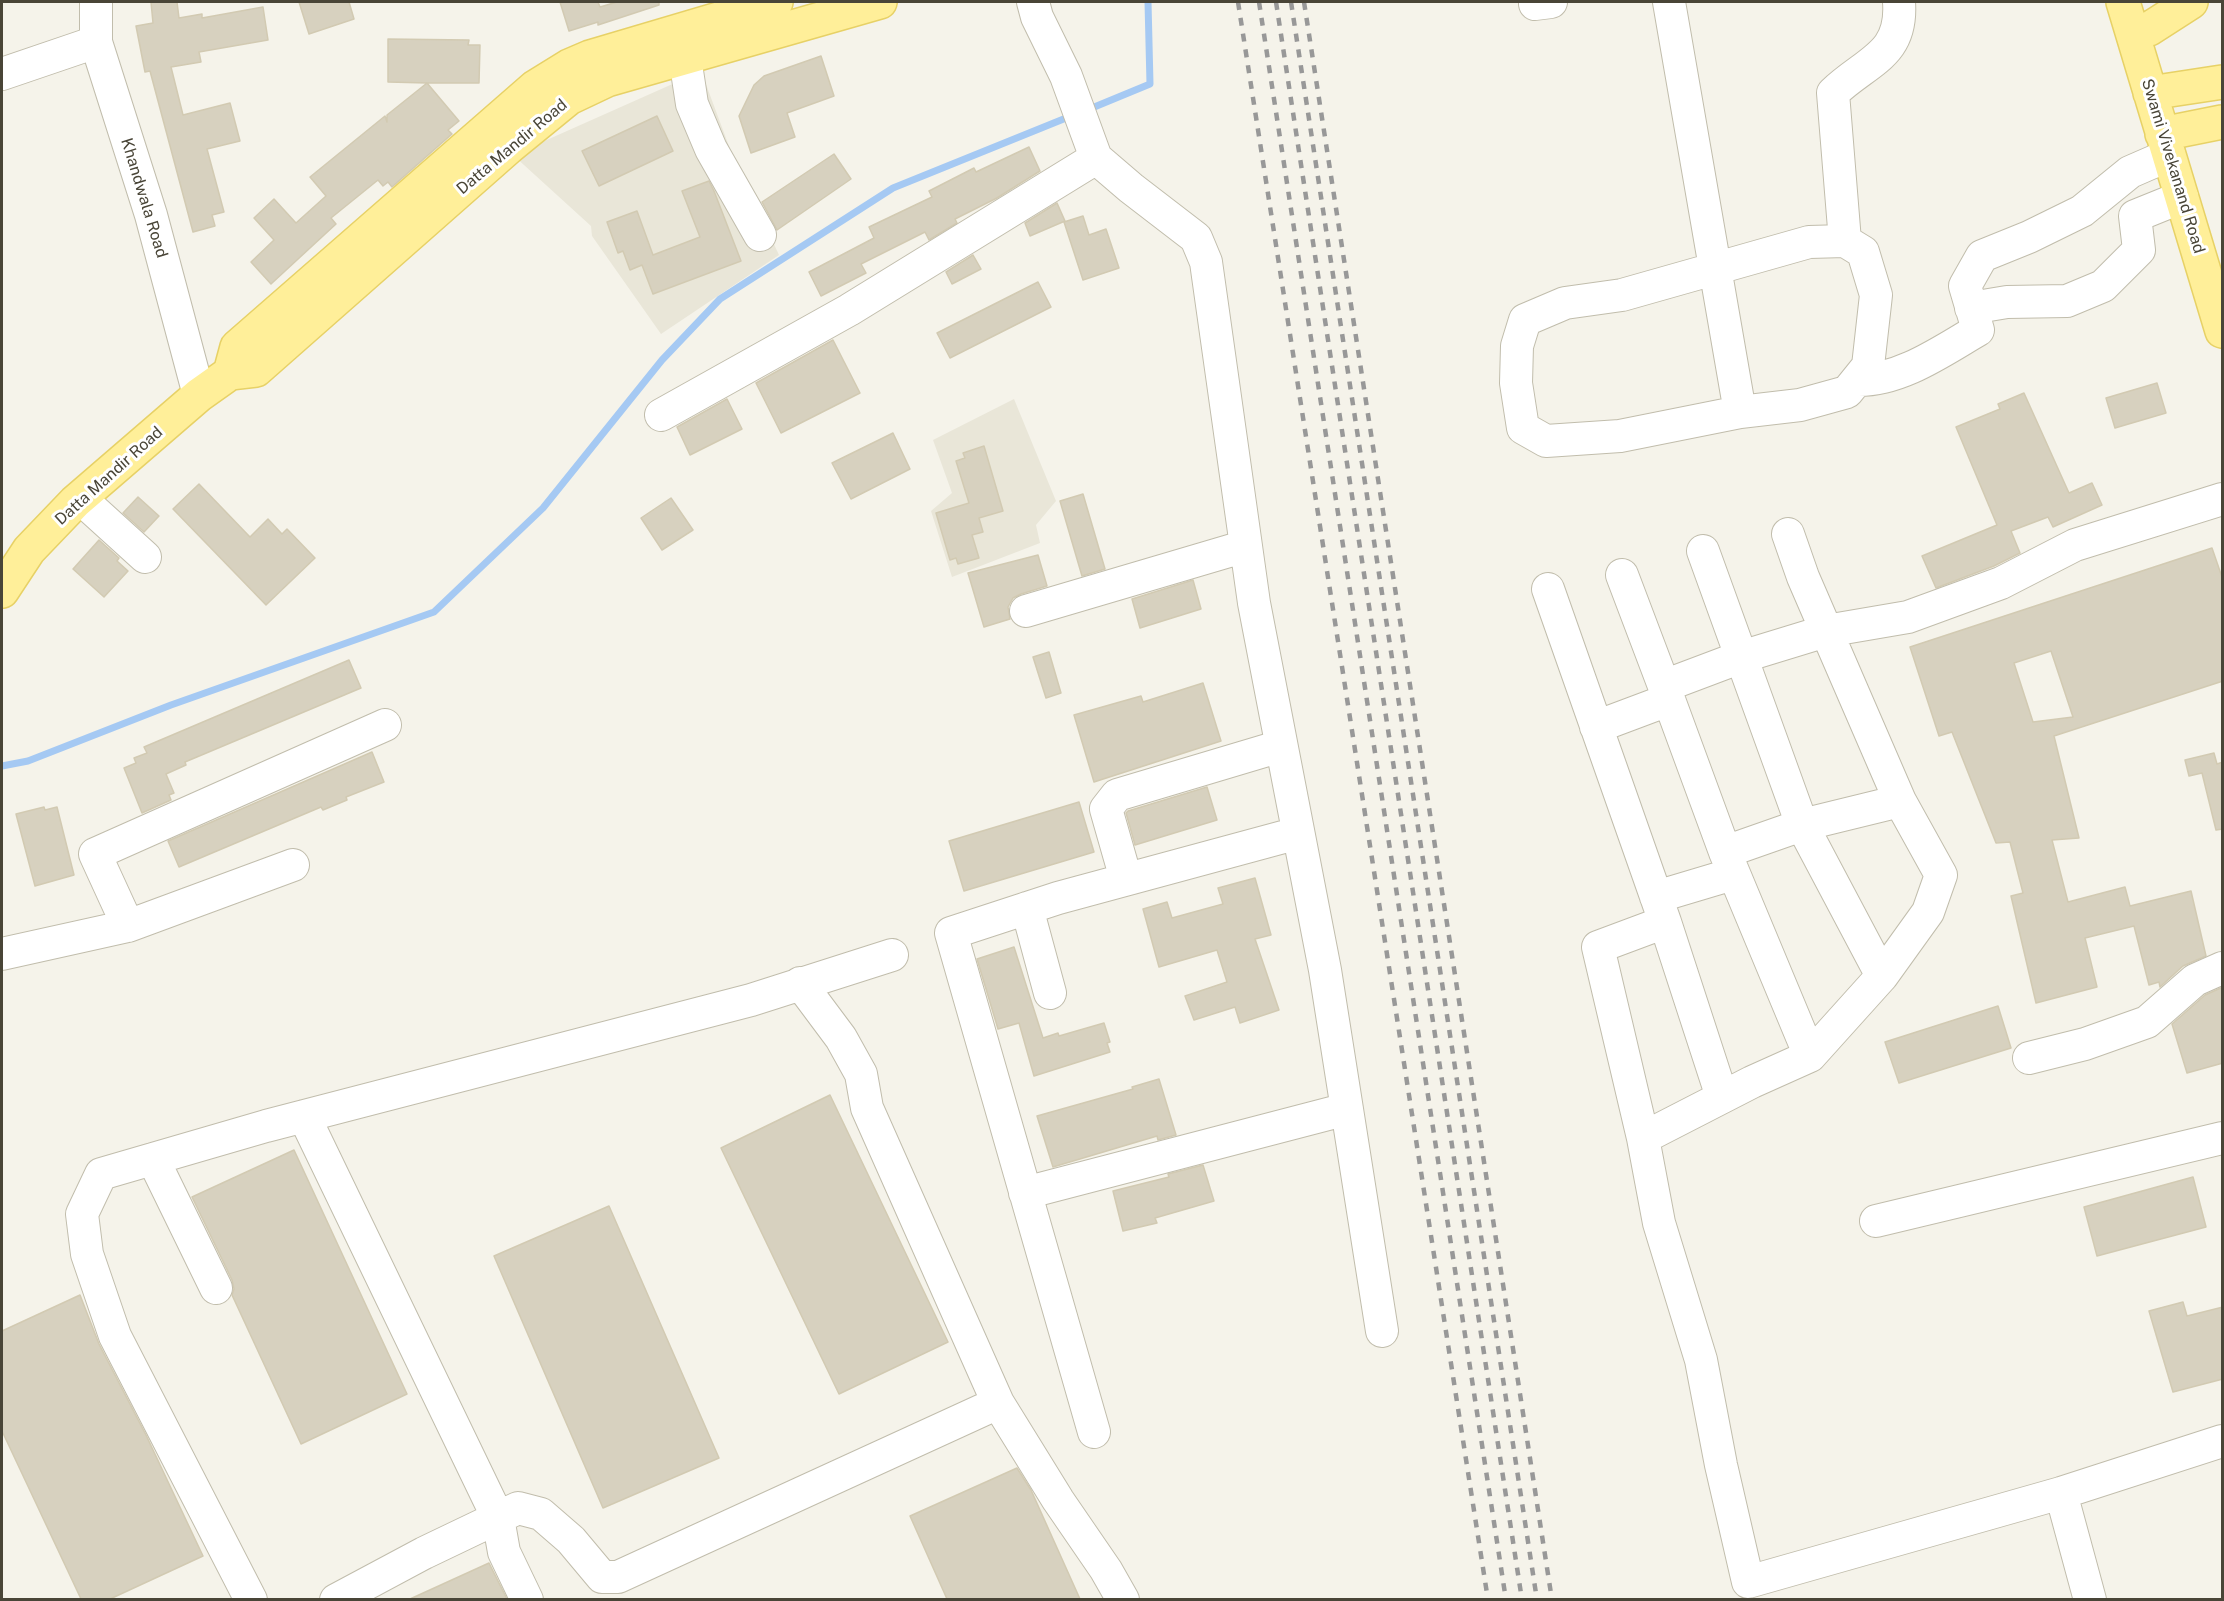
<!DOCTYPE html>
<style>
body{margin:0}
#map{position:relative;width:2224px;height:1601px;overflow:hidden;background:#f5f3ea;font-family:"Public Sans",sans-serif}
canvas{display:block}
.frame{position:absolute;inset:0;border:3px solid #494537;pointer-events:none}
</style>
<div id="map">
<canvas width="2224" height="1601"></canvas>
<div class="frame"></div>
</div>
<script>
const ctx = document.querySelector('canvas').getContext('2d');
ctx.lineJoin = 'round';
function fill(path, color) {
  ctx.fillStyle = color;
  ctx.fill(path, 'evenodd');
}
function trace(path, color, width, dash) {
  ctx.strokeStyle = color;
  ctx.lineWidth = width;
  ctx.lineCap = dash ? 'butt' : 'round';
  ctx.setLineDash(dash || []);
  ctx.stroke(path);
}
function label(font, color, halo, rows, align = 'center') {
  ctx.font = font + ' "Public Sans",sans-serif';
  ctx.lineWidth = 6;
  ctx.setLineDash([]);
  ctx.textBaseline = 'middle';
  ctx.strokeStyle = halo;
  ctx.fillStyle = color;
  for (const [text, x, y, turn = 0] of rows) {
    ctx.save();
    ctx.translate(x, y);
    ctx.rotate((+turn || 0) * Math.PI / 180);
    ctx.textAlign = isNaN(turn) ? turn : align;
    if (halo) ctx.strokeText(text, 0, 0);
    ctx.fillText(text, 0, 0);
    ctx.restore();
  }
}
fill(new Path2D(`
 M704 79 733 157 779 255 661 334 592 236 591 226 513 155 677 82Z
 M1014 399 1056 501 1036 525 1040 543 952 577 931 511 952 493 933 440Z`), '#e9e6d8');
trace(new Path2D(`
 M1087 110 1150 84 1148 2
 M2 766 28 761 171 705 434 612 543 508 662 360 720 299 893 188 1071 116`), '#a5c9f3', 7);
const building = new Path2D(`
 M151 2H177L179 18 202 14V18L263 7 268 40 199 52 201 62 171 67 183 115 230 103 240 141 207 149 224 212 212 215 215 226 193 232 150 71 145 72 136 26 153 23Z
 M299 2H349L354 19 309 34Z
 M560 2H598L600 7 617 2H659V5L598 25V22L569 31Z
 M388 39 469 40 468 45H480L479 83H427L459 121 448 130 452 134 392 187 388 182 383 186 378 180 331 218 336 224 271 284 251 262 274 240 254 218 274 199 296 223 326 196 310 177 385 116 387 122V115L427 83 388 82Z
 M821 56 834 96 787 113 795 137 751 153 739 116 754 85 764 76Z
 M657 116 673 151 599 186 582 151Z
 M1029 147 1040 171 997 198 955 219 957 223 929 240 925 232 861 264 866 273 821 296 809 272 874 238 869 227 932 197 929 191 974 168 976 172Z
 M834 154 851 179 777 230 762 202Z
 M709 181 714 191 741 261 653 294 642 265 630 270 623 251 618 253 607 222 637 211 653 255 700 237 682 191Z
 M1057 203 1065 221 1030 236 1025 223Z
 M1083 216 1089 235 1106 229 1119 268 1083 280 1064 222Z
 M973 255 981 269 952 284 946 272Z
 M1038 282 1051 307 950 358 937 333Z
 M833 340 860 393 781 433 756 383Z
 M2157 383 2166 413 2115 428 2106 398Z
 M2024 393 2069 493 2092 483 2102 505 2053 527 2048 517 2011 531 2020 553 1994 566 1936 588 1922 556 1997 525 1956 427 2000 409 1998 404Z
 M727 399 742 429 690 455 677 427Z
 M893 433 910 469 851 499 832 463Z
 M984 446 1003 511 979 518 983 532 972 535 979 558 958 564 956 558 950 560 936 513 969 503 956 461 965 458 963 453Z
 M199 484 250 537 268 519 282 534 287 529 315 558 266 605 173 509Z
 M1083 494 1105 569 1082 576 1060 501Z
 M138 497 159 516 144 532 123 513Z
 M671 498 693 530 662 550 641 518Z
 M99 540 119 558 117 561 128 571 104 597 73 569Z
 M2212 548 2223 580V681L2054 736 2079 838 2052 840 2068 902 2125 887 2130 906 2191 891 2206 956 2183 966 2160 987 2159 982 2149 985 2134 926 2085 938 2097 987 2036 1003 2011 896 2023 893 2010 842 1996 843 1952 732 1939 736 1910 647ZM2051 651 2073 717 2033 722 2014 663Z
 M1038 555 1047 586 1021 594 1013 598 1008 607 1010 619 984 627 968 573Z
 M1193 580 1201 609 1140 628 1132 599Z
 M1049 652 1061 693 1046 698 1033 657Z
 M349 660 361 688 185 762 186 765 166 774 174 793 169 795 171 800 142 813 124 768 136 763 134 758 147 753 144 747Z
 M1203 683 1221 741 1094 782 1074 715 1141 696 1143 702Z
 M372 752 384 782 346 797 347 800 323 810 321 807 179 867 168 841Z
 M2214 753 2217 764 2223 762V829L2216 830 2202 773 2189 776 2185 760Z
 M1207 787 1217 820 1135 845 1126 813 1128 811Z
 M1079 802 1094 852 964 891 949 841Z
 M44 807 45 810 57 807 74 875 35 886 16 814Z
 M1255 878 1271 935 1255 939 1279 1010 1240 1023 1235 1007 1194 1020 1185 996 1227 982 1217 950 1159 967 1143 909 1167 902 1172 918 1223 904 1218 888Z
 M1014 947 1043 1038 1058 1033 1059 1036 1104 1023 1110 1042 1107 1043 1110 1052 1034 1076 1019 1023 998 1029 977 959Z
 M2223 987V1063L2187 1073 2172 1024 2205 995Z
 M1998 1006 2011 1048 1899 1083 1885 1042Z
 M1159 1079 1176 1135 1158 1140 1157 1136 1053 1167 1037 1116 1133 1089 1132 1087Z
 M830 1095 948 1342 839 1394 721 1148Z
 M294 1150 407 1394 301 1444 232 1295 234 1289 232 1280 192 1197Z
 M1203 1165 1214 1201 1155 1218 1157 1223 1123 1231 1113 1191 1169 1177 1168 1174Z
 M2193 1177 2206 1227 2097 1256 2084 1207Z
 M609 1206 719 1458 603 1508 494 1256Z
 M80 1295 99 1344 146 1435 203 1556 110 1599H81L2 1431V1331Z
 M2183 1302 2187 1316 2223 1307V1379L2173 1392 2149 1311Z
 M1017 1468 1031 1490 1080 1599H947L910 1516Z
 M489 1563 507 1599H410Z`);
fill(building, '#d7d1bf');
trace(building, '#d2cab2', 1.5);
const minor = new Path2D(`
 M96 2V42L151 215 199 395
 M1033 2 1037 17 1066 76 1096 158 1131 188 1196 238 1206 262 1254 603 1325 970 1382 1331
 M1669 2 1740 412
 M1535 4 1551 2
 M685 58 692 104 711 149 760 235
 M2 74 96 42
 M1845 241 1863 252 1876 295 1868 366 1847 392 1800 405 1740 412 1620 436 1546 441 1523 428 1516 383 1517 346 1525 320 1565 303 1622 295 1809 242Z
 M1845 241 1833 93C1866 61 1903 56 1899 2
 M1971 308 2007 302 2067 301 2103 286 2139 250 2135 216 2182 197
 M1857 380C1900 381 1942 351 1978 330L1965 286 1982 256 2029 237 2082 211 2130 172 2169 155
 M661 415 849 310 1096 158
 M80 498 145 557
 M1788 534 1803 577 1900 801 1802 825 1725 852 1810 1056
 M1703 551 1802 825 1882 976 1810 1056 1752 1082 1643 1138 1659 1223 1701 1360 1721 1465 1748 1582 2061 1493 2222 1441
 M1622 575 1664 686
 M1548 589 1665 922
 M1026 611 1246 546
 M1596 727 1668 700
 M1725 852 1664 686 1741 657 1826 631 1908 617 2001 583 2075 545 2222 499
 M1126 879 1106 809 1117 795 1281 746
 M1656 897 1733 874
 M1027 908 1050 993
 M128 926 95 854 385 725
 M2 954 128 926 293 865
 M1882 976 1928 912 1941 875 1900 801
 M2029 1058 2085 1044 2147 1022 2195 980 2222 968
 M304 1116 498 1518 504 1552 527 1600
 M1643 1138 1598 947 1665 922 1722 1097
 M153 1159 216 1288
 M1025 1193 1347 1109
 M1876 1221 2222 1138
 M998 1403 1058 1500 1106 1570 1123 1600
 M1094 1432 951 933 1058 898 1298 833
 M2061 1493 2090 1600
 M251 1600 115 1336 87 1254 82 1214 101 1174 266 1126 751 1000 892 955
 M336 1600 424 1553 518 1508 541 1514 571 1540 602 1577H618L998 1403 867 1108 861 1074 841 1038 800 983`);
const major = new Path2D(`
 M2123 2 2222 331
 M2149 29 2191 2
 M2150 93 2222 82
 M2162 134 2222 122
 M230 373 237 347 535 87 569 66 590 57 776 2
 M2 591 29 550 75 502 199 395 230 373 256 370 509 147 569 98 607 80 880 2`);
trace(minor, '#c1bdac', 34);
trace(major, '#e7d166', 36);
trace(minor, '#fff', 32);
trace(major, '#ffef99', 33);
trace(new Path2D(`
 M1238 2 1488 1600
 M1259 2 1506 1600
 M1276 2 1522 1600
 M1291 2 1537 1600
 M1304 2 1552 1600`), '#989898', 4.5, [8, 8]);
label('16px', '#494537', '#fff', [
 ["Datta Mandir Road",512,147,-40],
 ["Swami Vivekanand Road",2173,166,73],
 ["Khandwala Road",144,198,73],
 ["Datta Mandir Road",109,476,-42]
]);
</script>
